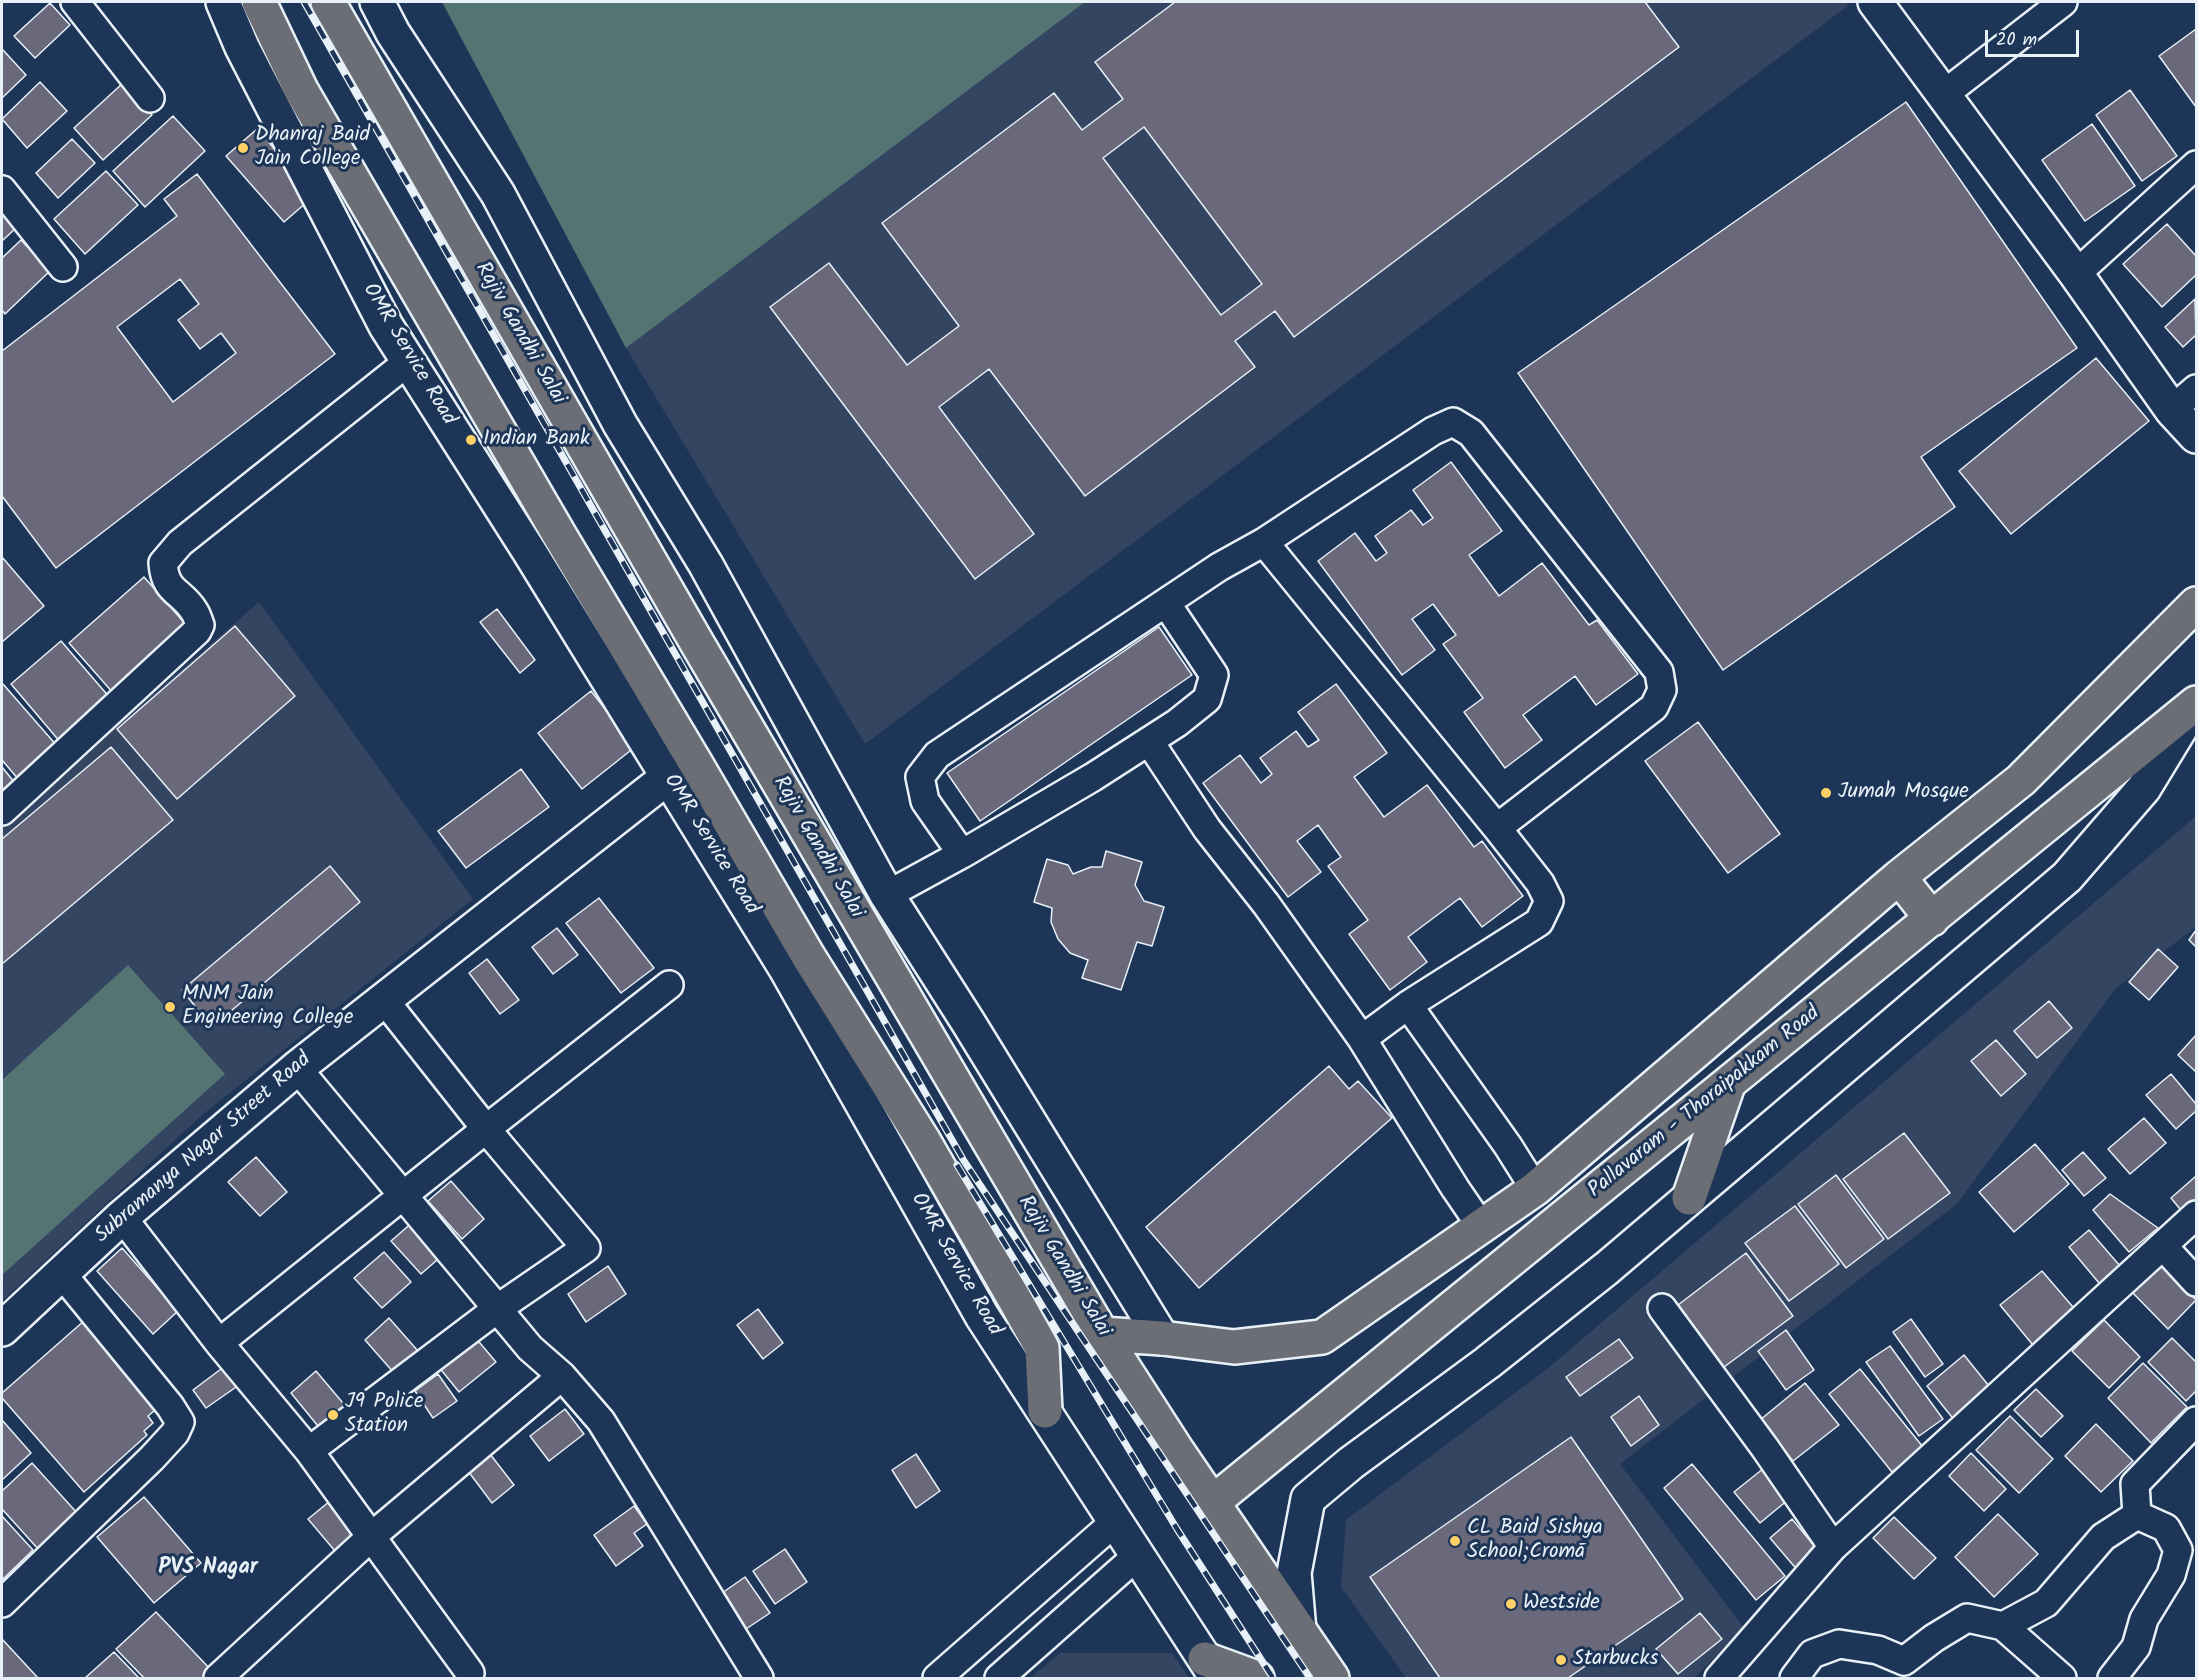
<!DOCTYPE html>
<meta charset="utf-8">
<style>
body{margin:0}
#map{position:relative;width:2198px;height:1680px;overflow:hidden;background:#1d3557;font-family:Kalam,sans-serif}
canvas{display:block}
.frame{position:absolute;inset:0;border:3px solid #e8f1f8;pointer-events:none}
.scale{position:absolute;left:1985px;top:30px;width:94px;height:27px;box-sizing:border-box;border:3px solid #e8f1f8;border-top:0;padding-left:8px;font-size:18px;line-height:21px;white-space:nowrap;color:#e8f1f8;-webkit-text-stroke:4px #1d3557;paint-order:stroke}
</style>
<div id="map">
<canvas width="2198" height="1680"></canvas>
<div class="frame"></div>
<div class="scale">20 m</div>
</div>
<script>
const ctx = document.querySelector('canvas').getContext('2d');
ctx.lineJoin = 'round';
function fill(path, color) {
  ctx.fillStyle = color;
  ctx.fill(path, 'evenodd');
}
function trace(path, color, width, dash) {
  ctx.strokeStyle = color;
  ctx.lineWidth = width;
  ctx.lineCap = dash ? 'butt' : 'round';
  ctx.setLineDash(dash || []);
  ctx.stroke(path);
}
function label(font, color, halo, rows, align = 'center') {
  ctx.font = font + ' Kalam,sans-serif';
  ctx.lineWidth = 6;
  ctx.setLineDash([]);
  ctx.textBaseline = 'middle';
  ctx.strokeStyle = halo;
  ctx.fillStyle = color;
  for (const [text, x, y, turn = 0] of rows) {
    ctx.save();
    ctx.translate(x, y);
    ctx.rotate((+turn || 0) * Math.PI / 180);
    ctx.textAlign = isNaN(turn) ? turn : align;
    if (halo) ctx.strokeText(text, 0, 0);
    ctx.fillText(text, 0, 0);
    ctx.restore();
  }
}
fill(new Path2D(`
 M1085 2H1846L1849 5 865 744 626 348Z
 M259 602 473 899 202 1115 2 1301V825Z
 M2196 816V927L2116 988 1957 1204 1620 1464 1744 1628 1694 1678H1406L1341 1587 1346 1520 1547 1369Z
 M1060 1653H1172L1189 1678H1030Z`), '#344562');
fill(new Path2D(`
 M442 2H1085L626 348Z
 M128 965 225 1074 2 1275V1080Z`), '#547474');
const building = new Path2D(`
 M1175 2H1645L1679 47 1294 337 1275 311 1235 341 1255 367 1085 496 989 369 939 407 1034 534 975 579 770 307 829 263 907 365 959 326 882 223 1054 93 1082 130 1123 99 1095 62ZM1144 127 1262 284 1221 315 1103 158Z
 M50 3 70 25 35 58 14 36Z
 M2196 29V107L2159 56Z
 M3 50 26 75 2 98V51Z
 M40 82 67 111 27 148 2 119Z
 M123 83 152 115 103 160 74 128Z
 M2130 90 2177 156 2142 181 2096 115Z
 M1906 102 2077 348 1921 457 1955 507 1723 670 1518 373Z
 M173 116 205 151 145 207 113 171Z
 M2092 124 2135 186 2085 221 2042 160Z
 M257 129 315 195 284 222 226 156Z
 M72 139 95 163 58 198 36 173Z
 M106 171 138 205 85 254 54 219Z
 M197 174 335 354 56 568 2 496V351L177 216 164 199ZM180 279 199 304 178 320 200 349 221 333 236 353 173 402 117 327Z
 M2 212 16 228 2 241Z
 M2167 224 2196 256V275L2162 307 2123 264Z
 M21 240 50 271 5 314 2 310V258Z
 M2195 299 2196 335 2183 347 2165 327Z
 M2096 358 2149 421 2011 534 1959 471Z
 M1451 462 1502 531 1469 555 1499 596 1542 563 1589 625 1597 620 1638 674 1596 705 1575 676 1523 715 1542 740 1505 768 1464 712 1483 698 1443 644 1456 635 1433 604 1412 619 1435 650 1402 675 1318 561 1355 533 1376 561 1387 553 1375 536 1411 510 1423 525 1433 518 1413 490Z
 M2 557 44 606 2 642Z
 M144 577 189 628 114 694 69 643Z
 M497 609 535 660 520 673 480 622Z
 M235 626 295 696 177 799 117 729Z
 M1159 627 1192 675 980 821 947 773Z
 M61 641 111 699 61 743 11 684Z
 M3 684 58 747 19 780 2 760V685Z
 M1336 684 1387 753 1354 777 1384 817 1427 785 1474 847 1482 841 1523 896 1482 927 1460 898 1408 937 1427 962 1390 990 1349 934 1368 920 1328 866 1341 857 1318 825 1297 841 1321 872 1288 897 1203 783 1240 755 1261 783 1272 774 1260 758 1296 731 1308 747 1319 740 1298 712Z
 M591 691 635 747 582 789 538 733Z
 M1698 722 1780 834 1728 873 1645 761Z
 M111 747 173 820 2 964V839Z
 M2 767 15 783 2 795Z
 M521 769 549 807 466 868 438 831Z
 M1106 851 1142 862 1135 885 1144 901 1164 907 1152 946 1137 942 1121 990 1082 978 1088 960 1070 953 1058 939 1051 922 1052 908 1034 902 1047 859 1068 865 1073 874 1091 867H1102Z
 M330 866 360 902 212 1027 182 990Z
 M599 898 654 968 621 993 566 923Z
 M557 928 578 955 553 974 532 947Z
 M2196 930V947L2189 940Z
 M2158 949 2178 967 2149 1000 2129 982Z
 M487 959 519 1000 500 1014 469 973Z
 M2049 1001 2072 1028 2037 1058 2014 1031Z
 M2196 1035V1072L2178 1055Z
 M1996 1040 2026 1074 2001 1096 1971 1061Z
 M1329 1066 1349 1089 1358 1081 1392 1118 1199 1288 1146 1227Z
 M2171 1074 2196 1104V1111L2176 1129 2146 1095Z
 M2144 1118 2166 1143 2130 1174 2108 1149Z
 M1904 1133 1950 1193 1888 1239 1843 1179Z
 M2035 1144 2069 1184 2014 1232 1979 1192Z
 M2083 1152 2106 1178 2084 1196 2062 1170Z
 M256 1157 287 1192 260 1216 228 1182Z
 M1836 1175 1884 1239 1846 1268 1798 1204Z
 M2196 1176V1203L2184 1214 2171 1198Z
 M451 1181 484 1219 462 1239 428 1201Z
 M2110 1194 2158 1228 2129 1252 2093 1210Z
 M1795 1206 1839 1264 1789 1301 1745 1243Z
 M415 1220 445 1253 421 1274 391 1241Z
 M2089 1230 2120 1266 2099 1283 2069 1247Z
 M122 1248 178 1311 153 1334 97 1271Z
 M384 1252 411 1282 382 1308 354 1278Z
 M1746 1253 1793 1316 1724 1367 1678 1305Z
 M2160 1263 2196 1300 2168 1329 2131 1291Z
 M608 1266 626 1294 586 1322 568 1294Z
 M2042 1271 2079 1314 2037 1350 2000 1305Z
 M758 1309 783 1343 763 1359 737 1325Z
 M389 1318 418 1351 394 1373 365 1340Z
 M1911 1319 1943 1364 1925 1377 1893 1332Z
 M85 1320 160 1406 148 1416 153 1423 144 1431 147 1435 84 1492 2 1398V1393Z
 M2104 1320 2140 1357 2109 1388 2072 1351Z
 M1786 1330 1814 1370 1786 1390 1758 1351Z
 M474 1336 496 1362 459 1392 438 1366Z
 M2172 1338 2196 1362V1391L2186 1401 2148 1362Z
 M1619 1339 1633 1358 1580 1396 1566 1377Z
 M1890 1346 1943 1419 1919 1436 1866 1362Z
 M1964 1355 1993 1391 1955 1421 1927 1386Z
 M2143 1363 2187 1407 2151 1443 2108 1398Z
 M225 1366 239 1385 206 1408 193 1390Z
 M1860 1369 1923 1447 1892 1472 1829 1394Z
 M316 1371 348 1409 322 1431 291 1393Z
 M438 1374 457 1401 433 1418 415 1391Z
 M1805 1383 1839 1425 1793 1461 1760 1420Z
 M2036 1389 2063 1416 2041 1437 2014 1410Z
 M1639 1396 1659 1425 1631 1446 1611 1417Z
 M565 1409 584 1434 549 1461 530 1436Z
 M2010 1416 2053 1459 2019 1493 1976 1450Z
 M2 1420 31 1453 3 1479 2 1477Z
 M2096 1424 2133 1461 2101 1492 2065 1456Z
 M1571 1437 1683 1599 1568 1678H1440L1370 1577Z
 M1971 1453 2006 1489 1984 1511 1949 1476Z
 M490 1454 514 1485 492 1503 468 1471Z
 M916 1454 940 1491 916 1508 892 1470Z
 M32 1463 78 1514 39 1550 2 1509V1491Z
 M1692 1464 1785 1576 1756 1600 1664 1488Z
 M1764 1468 1789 1499 1760 1523 1734 1492Z
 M144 1497 201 1563 154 1603 97 1537Z
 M330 1501 356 1533 335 1551 308 1519Z
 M634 1506 647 1524 634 1533 643 1546 616 1566 594 1535Z
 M1998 1514 2038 1554 1994 1597 1955 1557Z
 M2 1516 33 1550 2 1580Z
 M1894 1517 1936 1558 1914 1579 1873 1538Z
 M1792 1519 1821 1554 1799 1572 1770 1538Z
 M785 1549 807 1582 775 1604 753 1571Z
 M745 1577 770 1613 746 1629 722 1593Z
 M156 1612 212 1671 204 1678H144L116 1649Z
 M1700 1613 1722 1639 1678 1674 1656 1649Z
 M2 1639 38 1678H2Z
 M114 1652 139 1678H85Z`);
fill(building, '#6a697b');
trace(building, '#e8f1f8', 1.5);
const minor = new Path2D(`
 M75 2 150 98
 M1943 95 2063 2
 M2 190 63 267
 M2076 274 2196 165
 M2172 410 2196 389
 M1264 542 1497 828
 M1149 741 1177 723 1207 699 1214 675 1166 603
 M2 811 197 631 200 625C198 620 197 615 194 611 181 590 165 593 163 563L180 543 409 361
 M962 854 1093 777 1149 741 1207 829 1266 904 1362 1039 1455 1188 1481 1226
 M887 895 962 854 925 801 920 777 937 755 1219 567 1264 542 1433 431 1453 422 1471 433 1659 672 1662 690 1654 707 1497 828 1540 883 1549 901 1539 922 1408 1005 1362 1039
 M1408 1005 1508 1146 1535 1189
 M297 1068 530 1348 562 1376 601 1421 759 1678
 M122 1217 219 1343 309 1451 470 1673
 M2163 1246 2196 1282
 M1662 1308 1765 1448 1833 1547
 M219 1343 486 1129 669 985
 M309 1451 497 1309 586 1248 486 1129 385 1001
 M2137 1515 2135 1484 2196 1421
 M2 1603 152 1458 175 1433 180 1422 170 1406 62 1274
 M2003 1626 2062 1678
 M218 1678 372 1536 562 1376
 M937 1678 1116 1521
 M999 1678 1138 1555
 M1719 1678 1833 1547 2196 1215
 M1794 1678 1812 1654 1839 1644 1878 1650 1904 1661 1934 1638 1967 1618 2003 1626 2046 1603 2103 1537 2137 1515 2166 1528 2178 1550 2171 1575 2144 1619 2136 1647 2112 1678`);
const tertiary = new Path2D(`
 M223 2 242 47 386 326 529 551 785 967 982 1316 1217 1678
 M377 2 393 33 498 194 620 424 706 565 887 895 968 1022 1162 1338
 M1875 2 2076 274 2172 410 2196 436
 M2 1329 122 1217 297 1068 668 777 687 768
 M1299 1631 1294 1573 1308 1499 1351 1463 1487 1363 1607 1268 2067 877 2144 788 2192 709`);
const primary = new Path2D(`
 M259 2 301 90 560 536 696 764 808 956 923 1140 1014 1298 1042 1348 1045 1411
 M328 2 697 643 1102 1334 1176 1449 1332 1678
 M1899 877 1932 919
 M1689 1198 1728 1085
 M1102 1334 1162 1338 1234 1347 1322 1337 1535 1189 1899 877 2021 780 2196 604
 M1213 1502 2196 703
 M1205 1659 1257 1678`);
trace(minor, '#e8f1f8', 32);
trace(tertiary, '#e8f1f8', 38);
trace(primary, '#e8f1f8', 38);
trace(minor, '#1d3557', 27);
trace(tertiary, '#1d3557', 33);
trace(primary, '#6b6f75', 33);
const rail = new Path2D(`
 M304 2 964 1161 1310 1678
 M957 1165 1177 1529 1273 1678`);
trace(rail, '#e8f1f8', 7);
trace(rail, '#1d3557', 4.5, [14]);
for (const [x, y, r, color] of [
 [243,148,6,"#ffd166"],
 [471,440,6,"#ffd166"],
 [1826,793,6,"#ffd166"],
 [170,1007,6,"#ffd166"],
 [333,1415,6,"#ffd166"],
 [1455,1541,6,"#ffd166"],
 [1511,1604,6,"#ffd166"],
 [1561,1660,6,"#ffd166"]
]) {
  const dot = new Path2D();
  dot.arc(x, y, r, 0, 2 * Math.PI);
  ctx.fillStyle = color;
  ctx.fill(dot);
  trace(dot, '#1d3557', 2);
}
label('21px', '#e8f1f8', '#1d3557', [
 ["Dhanraj Baid",255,136],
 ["Jain College",255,160],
 ["Indian Bank",483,440],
 ["Jumah Mosque",1838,793],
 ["MNM Jain",182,995],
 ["Engineering College",182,1019],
 ["J9 Police",345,1403],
 ["Station",345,1427],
 ["CL Baid Sishya",1467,1529],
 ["School;Cromā",1467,1553],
 ["Westside",1523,1604],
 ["Starbucks",1573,1660]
], 'left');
label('21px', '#e8f1f8', '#1d3557', [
 ["Rajiv Gandhi Salai",519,334,60],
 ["OMR Service Road",408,355,59],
 ["OMR Service Road",710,845,58],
 ["Rajiv Gandhi Salai",817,848,60],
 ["Pallavaram - Thoraipakkam Road",1705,1103,-39],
 ["Subramanya Nagar Street Road",204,1149,-41],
 ["OMR Service Road",955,1265,60],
 ["Rajiv Gandhi Salai",1063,1267,59]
]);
label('bold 22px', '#e8f1f8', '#1d3557', [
 ["PVS Nagar",208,1569]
]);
</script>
